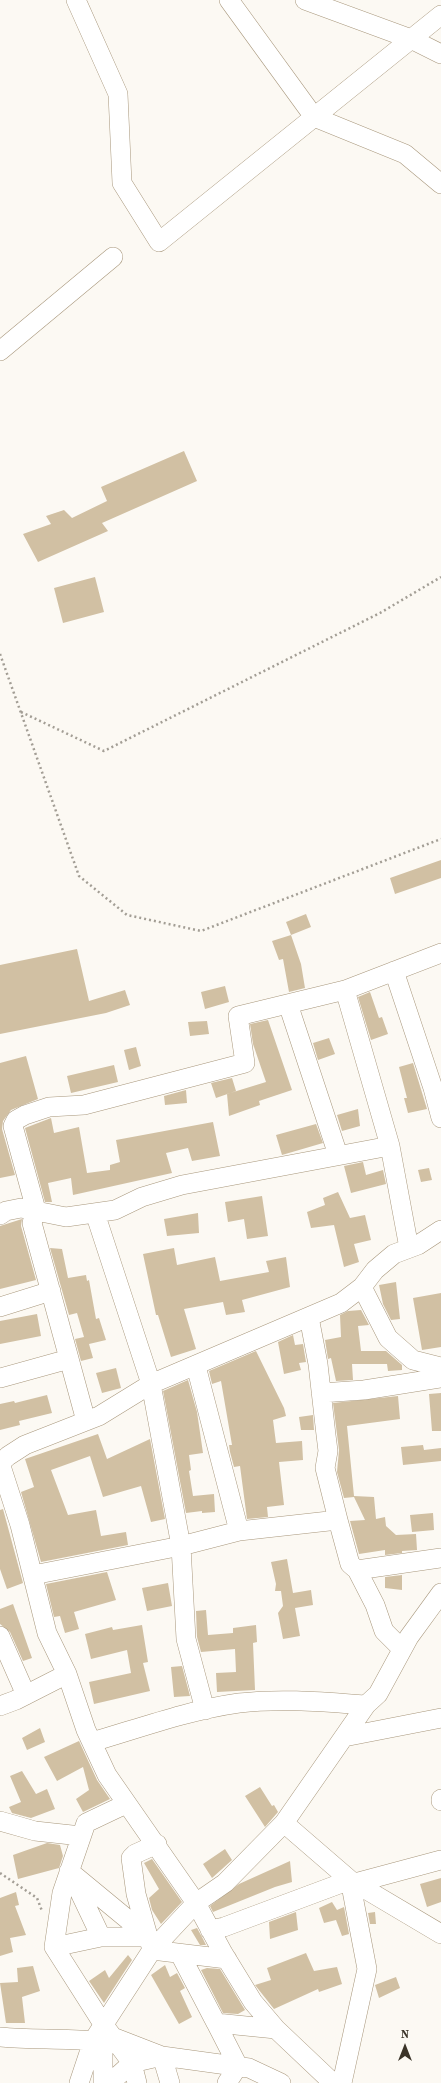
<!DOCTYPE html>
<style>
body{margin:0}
#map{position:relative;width:441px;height:2083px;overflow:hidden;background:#fcf9f3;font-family:"Source Serif 4",serif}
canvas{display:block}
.north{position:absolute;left:385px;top:2027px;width:40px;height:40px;-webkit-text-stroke:3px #fcf9f3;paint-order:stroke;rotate:0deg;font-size:11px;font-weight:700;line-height:16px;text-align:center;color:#3b3428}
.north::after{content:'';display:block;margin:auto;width:14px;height:18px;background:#3b3428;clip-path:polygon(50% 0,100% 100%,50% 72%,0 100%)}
</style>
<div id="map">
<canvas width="441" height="2083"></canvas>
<div class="north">N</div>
</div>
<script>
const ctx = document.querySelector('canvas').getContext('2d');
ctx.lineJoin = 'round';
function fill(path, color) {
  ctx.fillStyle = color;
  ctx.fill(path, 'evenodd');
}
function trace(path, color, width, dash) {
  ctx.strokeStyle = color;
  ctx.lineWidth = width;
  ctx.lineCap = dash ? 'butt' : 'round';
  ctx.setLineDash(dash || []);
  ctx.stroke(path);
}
fill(new Path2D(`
 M184 451 197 481 102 523 108 531 38 562 23 534 51 524 46 516 64 510 72 518 107 501 101 487Z
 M95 577 104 612 63 623 54 588Z
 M441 860V878L395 894 390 878Z
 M306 914 311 927 291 935 286 922Z
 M291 935 301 964 305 988 289 992 283 959 279 960 272 941Z
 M77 949 89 1001 125 990 130 1005 106 1013 0 1034V965Z
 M225 986 229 1002 205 1009 201 992Z
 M370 992 379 1018 382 1017 388 1034 371 1040 358 997Z
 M268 1020 292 1090 259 1101 260 1105 229 1116 227 1094 266 1082 253 1044 250 1024Z
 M207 1021 209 1034 190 1036 188 1022Z
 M329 1038 335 1054 318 1060 313 1043Z
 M136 1047 141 1066 129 1070 124 1050Z
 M26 1056 38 1099 11 1110 3 1121 2 1129 15 1175 0 1178V1063Z
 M413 1063 427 1109 408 1113 404 1098H407L399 1067Z
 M114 1065 118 1082 71 1093 67 1076Z
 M232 1078 236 1091 216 1098 211 1083Z
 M186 1090 187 1103 165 1105 164 1096Z
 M358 1109 360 1126 342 1131 337 1115Z
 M51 1118 54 1133 79 1127 87 1173 110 1170V1165L120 1162 116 1140 213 1122 220 1156 192 1161 188 1148 166 1153 172 1173 73 1195 71 1178 48 1183 52 1202H45L25 1128Z
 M316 1124 323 1143 282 1155 276 1135Z
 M363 1162 366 1175 383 1170 386 1184 351 1193 344 1166Z
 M429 1168 432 1180 421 1182 418 1170Z
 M338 1192 350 1218 365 1215 371 1240 354 1244 359 1262 344 1267 334 1225 311 1228 307 1212 325 1205 323 1198Z
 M262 1196 268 1236 247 1239 244 1219 228 1222 225 1202Z
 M198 1213 199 1233 167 1236 164 1219Z
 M22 1219 21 1226 36 1280 0 1289V1226Z
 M50 1248 62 1249 68 1278 86 1275 87 1281 89 1280 96 1319 99 1318 106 1340 89 1344 93 1358 81 1361 75 1339 84 1337 77 1313 69 1315Z
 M174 1248 177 1265 215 1257 220 1281 269 1272 266 1261 286 1257 290 1287 242 1300 245 1312 226 1315 223 1302 184 1309 196 1349 171 1357 158 1315H156L143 1254Z
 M396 1282 400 1319 391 1320 383 1304 379 1285Z
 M441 1293V1347L422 1350 413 1298Z
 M361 1310 369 1325 358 1326 361 1351H386L402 1365V1370L388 1371 387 1364H352L353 1380 336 1381 331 1358 328 1359 325 1340 341 1337 340 1315 348 1311Z
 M37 1314 41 1336 0 1344V1321Z
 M293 1335 295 1345 303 1344 306 1362 299 1363 301 1370 284 1374 278 1342Z
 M256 1351 284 1408 286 1416 273 1420 276 1443 302 1441 303 1460 279 1462 284 1505 267 1507 268 1517 247 1519 240 1466 234 1467 230 1452 229 1445H232L221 1381 212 1384 209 1371Z
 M116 1368 121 1388 102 1393 96 1373Z
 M188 1380 197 1412 203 1453 189 1455 191 1470 189 1471 193 1496 214 1494 215 1512 202 1513V1511L186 1513 163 1391Z
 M441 1393V1431H432L429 1394Z
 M47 1395 52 1413 19 1421 20 1425 0 1430V1404L14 1401 15 1403Z
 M398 1396 400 1419 347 1426 354 1496 374 1497 376 1519 385 1517 386 1526 396 1535 416 1534 417 1550 402 1551V1553L385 1555V1550L359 1554 350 1521 365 1520 354 1497 344 1498 337 1472 339 1450 333 1403Z
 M313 1415 314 1430H301L299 1417Z
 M98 1434 107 1459 150 1439 165 1519 151 1522 141 1486 103 1497 90 1456 51 1470 68 1515 96 1510 101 1536 126 1532 128 1545 41 1562 21 1492 34 1487 25 1459Z
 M423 1445 424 1450 441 1448V1461L403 1465 401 1447Z
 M3 1509 23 1583 7 1589 0 1569V1510Z
 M433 1513 434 1530 412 1532 410 1515Z
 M287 1559 293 1593 311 1590 313 1605 295 1608 300 1636 283 1639 278 1613 283 1606 281 1591H275L276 1584 271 1562Z
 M107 1572 116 1600 74 1612 79 1629 65 1633 60 1616 54 1617 46 1584Z
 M402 1575V1590L385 1588V1577Z
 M168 1583 172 1606 147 1611 142 1588Z
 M13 1604 32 1658 23 1661 10 1632 0 1624V1609Z
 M206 1610 208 1635 233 1633V1628L256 1625 257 1642 253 1643 255 1690 217 1692 216 1673 236 1672 235 1649 201 1652 197 1637 196 1611Z
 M142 1625 148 1662 143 1663 150 1691 94 1704 89 1682 131 1673 127 1650 91 1659 85 1634 112 1627 113 1630Z
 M182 1666 190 1696 174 1697 171 1667Z
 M40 1728 45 1742 27 1750 22 1738Z
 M79 1741 97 1780 110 1799 83 1812 76 1799 89 1790 83 1767 57 1781 44 1757Z
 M22 1771 36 1794 47 1789 55 1809 31 1818 12 1813 9 1807 21 1802 10 1776Z
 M260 1787 272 1806 274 1805 278 1812 265 1827 245 1796Z
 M47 1843 60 1845 63 1856 59 1868 18 1879 13 1855Z
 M225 1849 232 1860 212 1878 203 1864Z
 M152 1859 182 1902 161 1924 152 1910 149 1898 159 1889 144 1863Z
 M290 1861 292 1882 275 1887 213 1912 210 1906 239 1884Z
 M441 1878V1902L427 1907 420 1884Z
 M16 1892 19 1905 15 1906 26 1935 10 1938 13 1952 0 1956V1898Z
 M332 1902 337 1910 344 1907 349 1934 342 1936 336 1920 324 1923 319 1908Z
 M296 1912 298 1930 270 1939 269 1922Z
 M375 1912 376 1924H370L368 1913Z
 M197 1928 202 1937 206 1945H200L191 1930Z
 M306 1953 314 1971 337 1967 342 1984 319 1992 318 1989 274 2009 255 1985 271 1980 267 1968Z
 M128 1955 132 1960 104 2003 89 1981 105 1970 109 1978Z
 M165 1965 170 1977 177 1973 185 1988 180 1991 192 2017 179 2024 151 1975Z
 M33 1966 40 1991 22 1997 25 2023H6L0 1983 18 1982 17 1968Z
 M207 1968 220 1969 245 2010 238 2014 223 2013 201 1970Z
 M396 1977 400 1988 379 1998 375 1985Z`), '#d1c0a3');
const minor = new Path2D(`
 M76 0 118 94 122 183 159 242 441 15
 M229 0 314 117 405 154 441 184
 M305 0 411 39 441 54
 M0 351 113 257
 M394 971 433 1088 441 1118
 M345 990 390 1146 409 1248
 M288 1004 338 1155
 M95 1213 151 1384 181 1546 186 1639 205 1710
 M0 1215 6 1211 21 1208 66 1217 115 1210 142 1197 182 1185 390 1146
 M362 1287 388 1338 413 1360 441 1367
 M0 1307 51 1291
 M309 1317 318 1364 326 1435 328 1451 325 1468 338 1520 350 1564 357 1570 375 1605 384 1631 402 1649
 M196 1366 239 1531
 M0 1378 69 1359
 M321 1393 364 1390 441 1378
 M86 1421 32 1223 36 1210 13 1126 16 1120 25 1115 49 1107 84 1105 245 1063 238 1016 345 990 441 953
 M0 1463 20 1525 47 1633 67 1674 86 1730 107 1775 196 1903 223 1953 253 2002 276 2029 333 2083
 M0 1463 8 1456 25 1445 99 1416 151 1384 341 1303 362 1287 375 1270 394 1254 418 1245 441 1230
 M357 1570 441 1558
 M33 1575 181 1546 239 1531 338 1520
 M0 1636 26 1695
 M0 1706 16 1700 67 1674
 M344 1737 441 1718
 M92 1742C140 1728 189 1710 239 1703 281 1698 324 1702 366 1705
 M441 1799V1801
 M126 1804 86 1823 62 1893 54 1947 103 2024 132 2063 137 2083
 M0 1821 35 1831 81 1836
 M284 1823 350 1880 441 1934
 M157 1844 135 1854 131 1858 136 1894 152 1950 227 1959
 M73 1878 101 1937
 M355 1883 441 1860
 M210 1930 224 1927 350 1880 367 1969 342 2083
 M54 1947 101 1937H149L69 1871
 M180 1954 216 2023
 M0 2037C31 2040 62 2038 93 2041
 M113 2037 162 2056 249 2068 281 2083
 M79 2083 93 2041 152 1950 196 1903 225 1883 284 1823 366 1705 378 1694 409 1637 441 1593
 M103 2083V2028
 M110 2083 132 2063 162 2056 170 2083
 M227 2083 238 2066 216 2023 276 2029`);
trace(minor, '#a8977c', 20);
trace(new Path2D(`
 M0 654 79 876 127 915 201 931 441 839
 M21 712 104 751 380 613 441 577
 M0 1873 37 1898 42 1911`), '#a39e95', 2.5, [2, 3]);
trace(minor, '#fff', 19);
</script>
